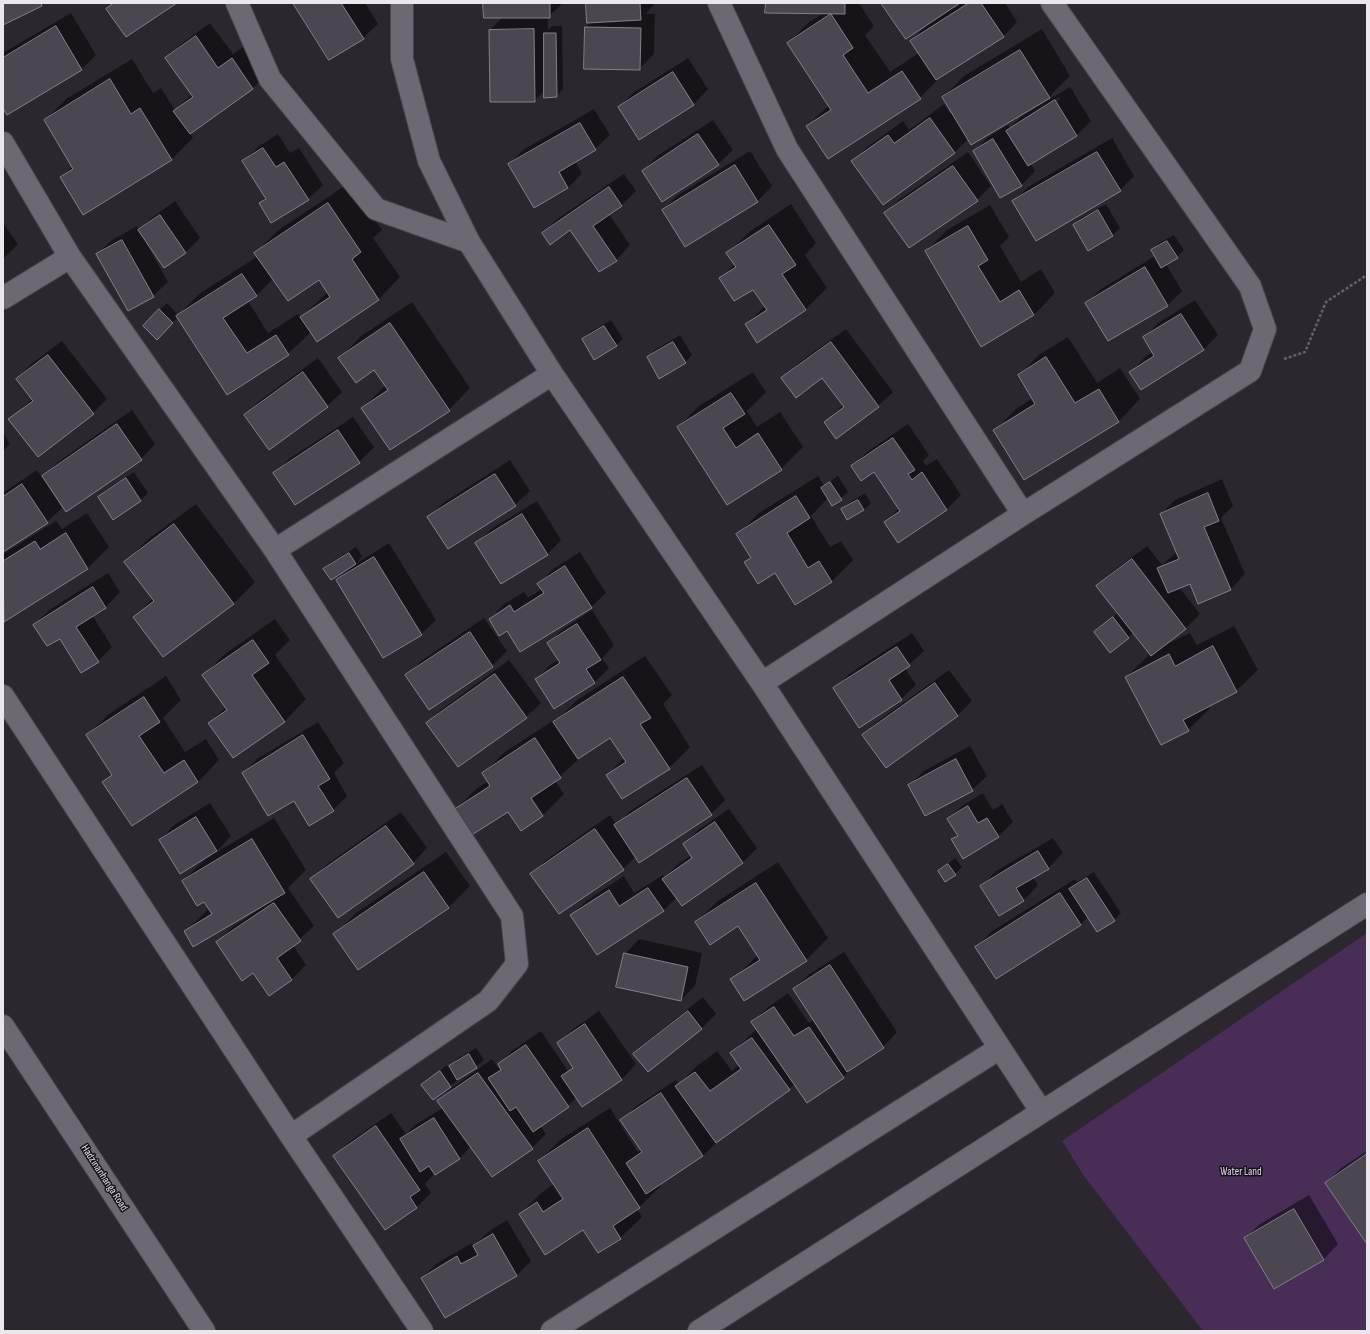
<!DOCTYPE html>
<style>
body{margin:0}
#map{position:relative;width:1370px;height:1334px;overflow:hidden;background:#2c272f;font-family:"Sofia Sans Condensed",sans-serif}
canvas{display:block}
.frame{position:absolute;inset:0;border:4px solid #ebe7ed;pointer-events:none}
</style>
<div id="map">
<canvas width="1370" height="1334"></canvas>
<div class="frame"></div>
</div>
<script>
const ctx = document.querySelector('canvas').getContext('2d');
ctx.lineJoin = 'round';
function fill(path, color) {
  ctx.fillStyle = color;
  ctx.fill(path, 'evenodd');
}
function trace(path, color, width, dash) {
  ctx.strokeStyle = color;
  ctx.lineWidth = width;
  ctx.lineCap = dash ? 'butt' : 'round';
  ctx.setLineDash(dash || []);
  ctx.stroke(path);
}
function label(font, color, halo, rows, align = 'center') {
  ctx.font = font + ' "Sofia Sans Condensed",sans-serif';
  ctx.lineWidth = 3;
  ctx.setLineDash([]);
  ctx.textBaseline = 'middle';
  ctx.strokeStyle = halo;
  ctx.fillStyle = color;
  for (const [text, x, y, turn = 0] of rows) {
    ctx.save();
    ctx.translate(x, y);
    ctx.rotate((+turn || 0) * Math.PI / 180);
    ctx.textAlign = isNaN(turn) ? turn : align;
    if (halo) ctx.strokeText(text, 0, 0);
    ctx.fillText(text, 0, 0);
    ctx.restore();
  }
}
fill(new Path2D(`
 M1367 933V1331H1203L1084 1176 1062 1141Z`), '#482d57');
fill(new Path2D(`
 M294 3H365L378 24 363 38Z
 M484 3H563L548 17V30L552 26H562L563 89 556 97 545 90 534 101 490 30 503 17Z
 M587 3H655L646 14H655L654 54 639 69 586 27 591 22Z
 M767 3H859L874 26 865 35 890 72 919 53 911 41 927 25 882 3H959L952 7 953 9 962 3H1005L1017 22 1003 37 941 76 920 98 807 126 829 105 788 43 809 22 824 13Z
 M71 13 96 55 82 69 7 113 3 106V53Z
 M210 23 233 54 246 45 267 74 253 88 190 133 193 138 171 160 61 177 73 166 45 120 66 99 132 59 153 93 161 88 175 110 192 94 166 58 181 44Z
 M1042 29 1070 76 1049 97 968 139 955 152 883 204 852 162 867 147 903 121 909 130 944 104 950 113 952 112 943 97 964 76Z
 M688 58 708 89 694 104 639 138 619 107 633 93Z
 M1070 87 1091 121 1076 136 1031 164 1035 171 1021 186 974 151 988 137 1008 125 1010 128 1022 116ZM1059 97 1060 99 1023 122V119Z
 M594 109 610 135 595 149 575 161 582 173 568 188 509 164 523 150Z
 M713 120 733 150 718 164 643 171 657 156Z
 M278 134 290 153 299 148 323 185 308 199 260 203 266 197 243 161 258 147Z
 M1112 138 1134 176 1120 190 1014 201 1028 187Z
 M750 151 772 186 758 201 686 245 663 210 678 195Z
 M968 152 991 186 977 200 886 213 900 199Z
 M624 174 636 191 622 205 609 214 630 245 616 260 570 229 543 233 557 219Z
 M349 183 382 230 373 238 400 277 379 299 317 340 311 332 288 354 227 394 178 317 157 338 144 326 167 303 178 315 199 294 258 256 256 253 277 231ZM273 279H319L328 292 300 318 298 314 268 333 248 301 256 296Z
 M175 201 200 238 186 252 145 241 168 282 153 296 97 254 112 240 137 226 139 230 154 216Z
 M791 204 816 243 805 255 827 288 806 309 746 324 765 306 753 288 720 279 735 264 728 253 749 232Z
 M1106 204 1120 228 1113 235 1089 249 1074 225 1081 218Z
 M990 205 1009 237 1000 246 1021 282 1041 269 1055 293 1034 315 981 345 926 251 947 230Z
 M3 223 18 244 3 259Z
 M1174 235 1184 250 1177 257 1166 264 1182 291 1168 305 1109 340 1086 303 1101 289 1155 256 1152 250 1159 243Z
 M1195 300 1218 335 1203 350 1131 372 1145 357 1153 352 1144 338 1158 323Z
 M412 302 470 388 449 410 362 408 386 385 375 368 340 358 361 336Z
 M611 320 623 339 616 346 583 339 590 332Z
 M846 329 893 392 878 406 836 437 825 422 843 405 823 377 783 379 797 364Z
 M680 335 692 355 685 362 648 357 655 350Z
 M1068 337 1097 383 1120 368 1140 399 1119 421 1024 479 994 431 1016 409 1033 398 1019 375 1040 354Z
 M62 341 107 399 93 413 10 419 33 398 17 379 31 364Z
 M318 358 342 392 327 406 245 415 259 401Z
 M753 372 766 392 747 411 757 427 780 412 803 447 781 469 678 427 699 406Z
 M132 410 155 444 141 459 47 485 62 508 47 522 3 551V493L37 470 42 478 58 462Z
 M353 417 374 447 359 462 275 473 289 459Z
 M908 424 929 455 923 461 926 466 937 459 961 495 947 509 898 541 885 522 899 508 875 471 852 466 867 452Z
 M3 432 10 444 3 451Z
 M510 460 530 491 515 505 449 548 429 517 443 503Z
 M134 472 148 493 141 500 113 518 99 497 106 490Z
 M818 476 824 486 838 476 848 492 833 505 828 498 811 516 830 547 841 541 853 560 832 581 796 603 775 571 745 563 752 556 738 534 759 513Z
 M1222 479 1233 506 1221 518 1245 574 1231 589 1199 603 1190 583 1179 587 1200 614 1186 628 1159 648 1190 633 1197 645 1234 626 1258 670 1236 691 1208 706 1210 708 1188 730 1126 677 1150 654 1134 632 1129 637 1095 632 1118 613 1098 586 1112 572 1147 546 1162 565 1177 552 1161 514 1175 500Z
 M865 493 871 503 864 510H842L849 503Z
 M537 501 561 540 547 555 477 543 491 529Z
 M196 504 255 582 233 604 134 617 153 598 126 562 147 540Z
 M87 513 109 547 88 568 4 620 3 554 56 521 62 529Z
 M389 543 436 620 421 634 337 581 350 568 324 569 331 562 356 547 362 556 357 563Z
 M580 552 606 593 591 607 490 619 504 604 524 592 528 598 542 589 539 584 553 569Z
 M108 573 120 592 106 607 92 615 112 647 98 661 60 637 34 625 49 610Z
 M592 610 614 645 602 658 609 668 594 683 537 679 551 664 559 659 548 643 563 629Z
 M484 618 507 651 492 666 429 709 406 676 421 661Z
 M275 619 290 640 275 655 306 699 285 721 233 757 209 723 226 707 203 675 225 654Z
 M912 633 924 651 905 668 916 685 901 699 834 689 849 674Z
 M645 656 672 695 663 704 690 747 669 768 607 775 624 758 610 737 582 756 555 781 564 794 543 815 508 810H455L476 789 488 781 483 773 505 752 557 718 558 719 576 701Z
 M509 660 541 703 526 717 427 723 442 709Z
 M949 670 972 701 958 715 887 767 863 735 878 721Z
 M166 676 181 700 163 718 185 752 206 739 219 760 198 782 132 825 103 782 112 773 87 735 109 714Z
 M318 722 344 763 334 773 347 796 333 810 294 799 243 773 257 759Z
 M970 746 987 776 972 790 909 785 924 771Z
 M702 765 725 800 711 814 636 856 623 869 532 874 546 860 610 815 617 825 630 811Z
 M983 793 993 810 1002 804 1013 822 998 837 953 839 958 834 949 819 963 805Z
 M210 803 231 836 215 853 274 818 306 870 288 888 314 926 293 945 306 965 292 979 269 994 253 972 217 943 231 928 269 903 268 902 185 932 209 908 204 900 183 881 205 859 160 840 174 825Z
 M729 809 757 848 743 862 682 905 677 897 663 911 571 915 586 901 624 876 634 893 663 875 665 877 678 864 692 855 684 844 698 830Z
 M401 812 427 848 413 863 312 879 326 865Z
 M1053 838 1063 853 1048 868 1033 877 1038 885 1024 900 999 914 982 886 996 871Z
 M446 852 470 886 448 908 335 934 356 913Z
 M955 858 962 867 955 874 939 871Z
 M778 862 828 938 806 960 744 999 732 980 758 955 738 925 696 922 718 901Z
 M1094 872 1121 913 1114 920 1088 917 1080 925 977 947 991 932 1075 879 1077 882Z
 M639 939 702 953 695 986 681 1000 625 954Z
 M844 952 897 1032 883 1047 856 1064 843 1077 807 1101 795 1084 718 1141 703 1156 659 1184 661 1186 637 1209 642 1217 620 1238 520 1214 541 1193 554 1184 539 1161 561 1139 610 1108 638 1152 641 1149 622 1120 636 1106 676 1080 679 1084 698 1065 717 1051 732 1071 739 1065 731 1053 757 1029 752 1022 767 1008 788 993 809 1023 814 1020 794 989 808 975Z
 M703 997 716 1014 702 1028 648 1071 635 1054 649 1040Z
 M599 1011 636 1064 622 1079 583 1106 577 1097 568 1106 540 1125 546 1134 532 1148 471 1146 460 1158 434 1174 425 1184 431 1193 417 1207 385 1229 334 1157 349 1142 391 1113 406 1134 415 1125 443 1108 439 1101 453 1087 492 1059 499 1069 501 1067 499 1064 513 1050 541 1031 568 1071 573 1065 558 1043 573 1029Z
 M476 1048 484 1060 433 1099 423 1085 447 1065 449 1068 457 1059Z
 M1367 1151V1242L1326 1183 1341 1168Z
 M1309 1195 1338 1244 1324 1259 1274 1288 1245 1238 1260 1224Z
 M507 1220 531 1261 517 1275 445 1317 422 1278 436 1264 472 1243 474 1246 488 1232Z`), '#0007');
const building = new Path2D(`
 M3 3H41L42 6 3 25Z
 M114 3H177L126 37 106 9Z
 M293 3H341L364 39 329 60Z
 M483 3H550V18H484Z
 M586 3H640L641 20 587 23Z
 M766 3H845V14L765 13Z
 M881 3H960L906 39Z
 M969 3H981L1004 37 936 80 910 41Z
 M831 14 853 48 843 55 868 93 902 71 921 99 828 159 806 126 831 110 787 43Z
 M56 26 82 70 7 115 3 108V58Z
 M585 27 641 28 640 70 584 69Z
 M534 29 535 102H490L489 30Z
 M544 33H556L557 97 544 98Z
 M196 36 218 68 232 58 253 89 190 134 173 111 193 97 165 58Z
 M1020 50 1050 98 971 145 942 97Z
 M673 72 694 105 639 140 618 107Z
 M110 79 131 114 140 108 172 160 83 215 60 177 73 169 44 120Z
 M1055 100 1077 136 1028 166 1006 131Z
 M930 118 955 153 883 205 851 161 888 135 894 143Z
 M580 123 596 150 559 172 568 188 534 208 508 164Z
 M698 134 719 165 662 202 642 171Z
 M993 139 1022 186 1000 198 973 151Z
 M263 148 276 167 284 162 309 200 271 223 259 203 266 199 242 161Z
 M1097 152 1121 191 1036 241 1012 201Z
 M735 165 758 202 685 247 662 210Z
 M953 166 978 201 909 248 884 213Z
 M609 187 622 206 593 226 617 261 599 272 570 230 550 245 542 233Z
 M328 203 361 252 352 259 379 300 317 342 300 317 330 297 319 280 288 301 254 253Z
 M1098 210 1113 236 1088 251 1073 225Z
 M160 215 186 253 164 268 138 230Z
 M769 225 796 265 782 274 806 310 757 343 745 324 767 310 753 290 734 301 719 278 736 267 726 253Z
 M968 226 988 260 978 266 1000 302 1019 290 1034 315 981 347 925 251Z
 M122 240 154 297 128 311 96 254Z
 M1167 241 1178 258 1161 268 1151 250Z
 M1145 267 1168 306 1108 341 1085 303Z
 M242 274 257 296 223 318 247 353 276 335 289 355 227 395 176 316Z
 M159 309 173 323 157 340 143 326Z
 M1181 314 1204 350 1141 390 1129 372 1154 356 1143 337Z
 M390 323 450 411 390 450 361 408 388 390 374 370 356 383 338 358Z
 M604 326 617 346 594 360 582 339Z
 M673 342 686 363 659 379 647 357Z
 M831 342 879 407 836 439 824 422 844 407 822 378 796 398 781 378Z
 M48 355 94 414 38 457 8 419 33 401 16 379Z
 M1046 357 1075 403 1099 389 1119 422 1024 480 993 430 1035 404 1018 375Z
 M303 372 328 407 269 450 244 415Z
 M731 393 745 414 723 428 736 448 758 433 782 470 727 505 677 427Z
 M117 424 142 460 66 512 42 476Z
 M338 430 360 463 295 505 273 473Z
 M893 438 915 470 908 474 912 480 922 472 947 510 898 543 884 522 900 511 874 472 861 481 851 466Z
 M495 474 516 506 448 549 427 517Z
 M126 478 141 501 113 520 98 497Z
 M830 482 842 500 832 506 821 488Z
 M22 484 48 523 3 552V497Z
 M1208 493 1219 521 1204 527 1231 590 1198 604 1190 584 1168 593 1157 568 1179 559 1160 514Z
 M796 496 810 518 787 533 808 568 819 561 832 582 795 605 775 573 758 584 744 562 751 558 736 534Z
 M858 500 864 510 847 520 841 509Z
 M522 514 548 555 501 584 475 543Z
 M174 524 234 604 163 657 133 617 154 601 124 562Z
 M66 533 88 569 4 622 3 561 35 541 40 549Z
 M349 553 356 564 331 580 323 569Z
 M374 557 422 635 383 658 336 580Z
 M1132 559 1186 629 1151 656 1096 586Z
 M565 566 592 608 520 652 507 631 499 636 489 619 510 605 514 612 544 593 537 584Z
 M93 587 106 608 76 627 99 662 81 673 60 639 47 646 33 625Z
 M1113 617 1129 638 1110 653 1094 632Z
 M577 624 601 660 586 669 595 683 554 709 535 679 560 663 547 643Z
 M470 632 493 667 429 710 405 675Z
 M253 640 269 663 252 675 285 722 233 758 208 723 227 710 202 675Z
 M1213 646 1237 692 1183 720 1189 731 1161 745 1125 677 1169 654 1175 666Z
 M897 647 910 666 889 680 902 700 859 728 833 688Z
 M495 674 527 718 458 767 426 723Z
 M623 677 651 718 640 724 670 769 622 799 606 775 626 762 610 738 578 759 553 722Z
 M935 683 958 716 886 768 862 735Z
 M144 697 160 722 139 736 164 773 184 760 198 782 132 826 102 782 112 775 86 735Z
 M303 735 330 779 318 786 334 811 309 826 294 801 268 816 242 773Z
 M535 738 561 778 531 798 543 816 521 831 508 812 470 836 453 810 490 786 482 773Z
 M956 759 973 791 925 816 908 785Z
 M687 778 712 815 639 863 614 825Z
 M968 806 978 823 987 818 999 837 963 859 951 839 958 836 947 819Z
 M196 817 217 851 180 874 159 840Z
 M715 822 743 863 682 906 662 879 692 858 683 844Z
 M386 826 414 864 338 918 310 879Z
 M595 829 624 870 559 914 530 874Z
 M252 839 285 893 193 947 184 931 212 914 204 902 197 906 182 881Z
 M1038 851 1049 869 1016 888 1024 901 999 916 980 886Z
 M948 864 956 875 945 882 938 871Z
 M424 872 449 908 358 970 333 934Z
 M1087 878 1115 921 1097 932 1069 889Z
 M756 883 807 961 744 1001 730 979 760 960 738 926 710 945 695 922Z
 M648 888 664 911 597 955 570 915 609 890 619 906Z
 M1060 893 1081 925 996 979 975 947Z
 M274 903 301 941 277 958 292 980 269 996 253 973 242 981 216 942Z
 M624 953 688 967 681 1001 616 987Z
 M830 965 884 1048 847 1072 793 989Z
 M774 1007 794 1036 809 1027 844 1078 807 1103 751 1022Z
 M688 1011 702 1029 648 1072 633 1054Z
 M585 1024 622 1080 582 1107 561 1076 573 1068 557 1043Z
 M752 1038 790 1090 716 1143 675 1086 695 1072 710 1091 741 1069 730 1053Z
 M526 1045 569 1107 533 1132 516 1107 510 1111 488 1078 501 1070 498 1064Z
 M469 1054 477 1068 457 1080 449 1066Z
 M440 1071 451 1087 433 1100 421 1085Z
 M478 1073 533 1149 492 1177 437 1101Z
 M661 1093 703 1156 646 1194 626 1163 642 1152 620 1120Z
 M434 1118 460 1159 435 1175 429 1166 420 1172 400 1139Z
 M376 1126 420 1190 410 1197 417 1208 385 1230 333 1156Z
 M588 1128 640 1208 613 1226 621 1239 598 1253 583 1230 545 1255 519 1214 537 1202 543 1212 563 1199 538 1161Z
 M1367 1154V1244L1325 1183Z
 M1294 1209 1324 1260 1274 1289 1244 1238Z
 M493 1234 517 1276 445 1318 421 1278 457 1256 461 1264 478 1255 473 1246Z`);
fill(building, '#4b464f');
trace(building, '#86808a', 1);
const minor = new Path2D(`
 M237 3 270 79 376 209 469 242
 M402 3V59L429 161 469 242 552 374 762 683 1041 1111
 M719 3 787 149 1023 514
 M3 143 70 257 275 550 512 916 517 964 488 1001 291 1136
 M3 298 70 257
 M275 550 552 374
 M762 683 1023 514 1250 371 1265 329 1250 286 1052 3
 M3 696 291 1136 422 1331
 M3 1026 204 1331
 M552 1331 1000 1048
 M699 1331 1367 904`);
trace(minor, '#48444a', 24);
trace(new Path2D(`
 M1284 359 1305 352 1326 302 1367 275`), '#666169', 2.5, [3, 2]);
trace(minor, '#6e6872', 22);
label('11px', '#e9d6f5', '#131115', [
 ["Water Land",1241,1172]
]);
label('11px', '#ebe7ed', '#131115', [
 ["Hadzinanhanga Road",104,1178,57]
]);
</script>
